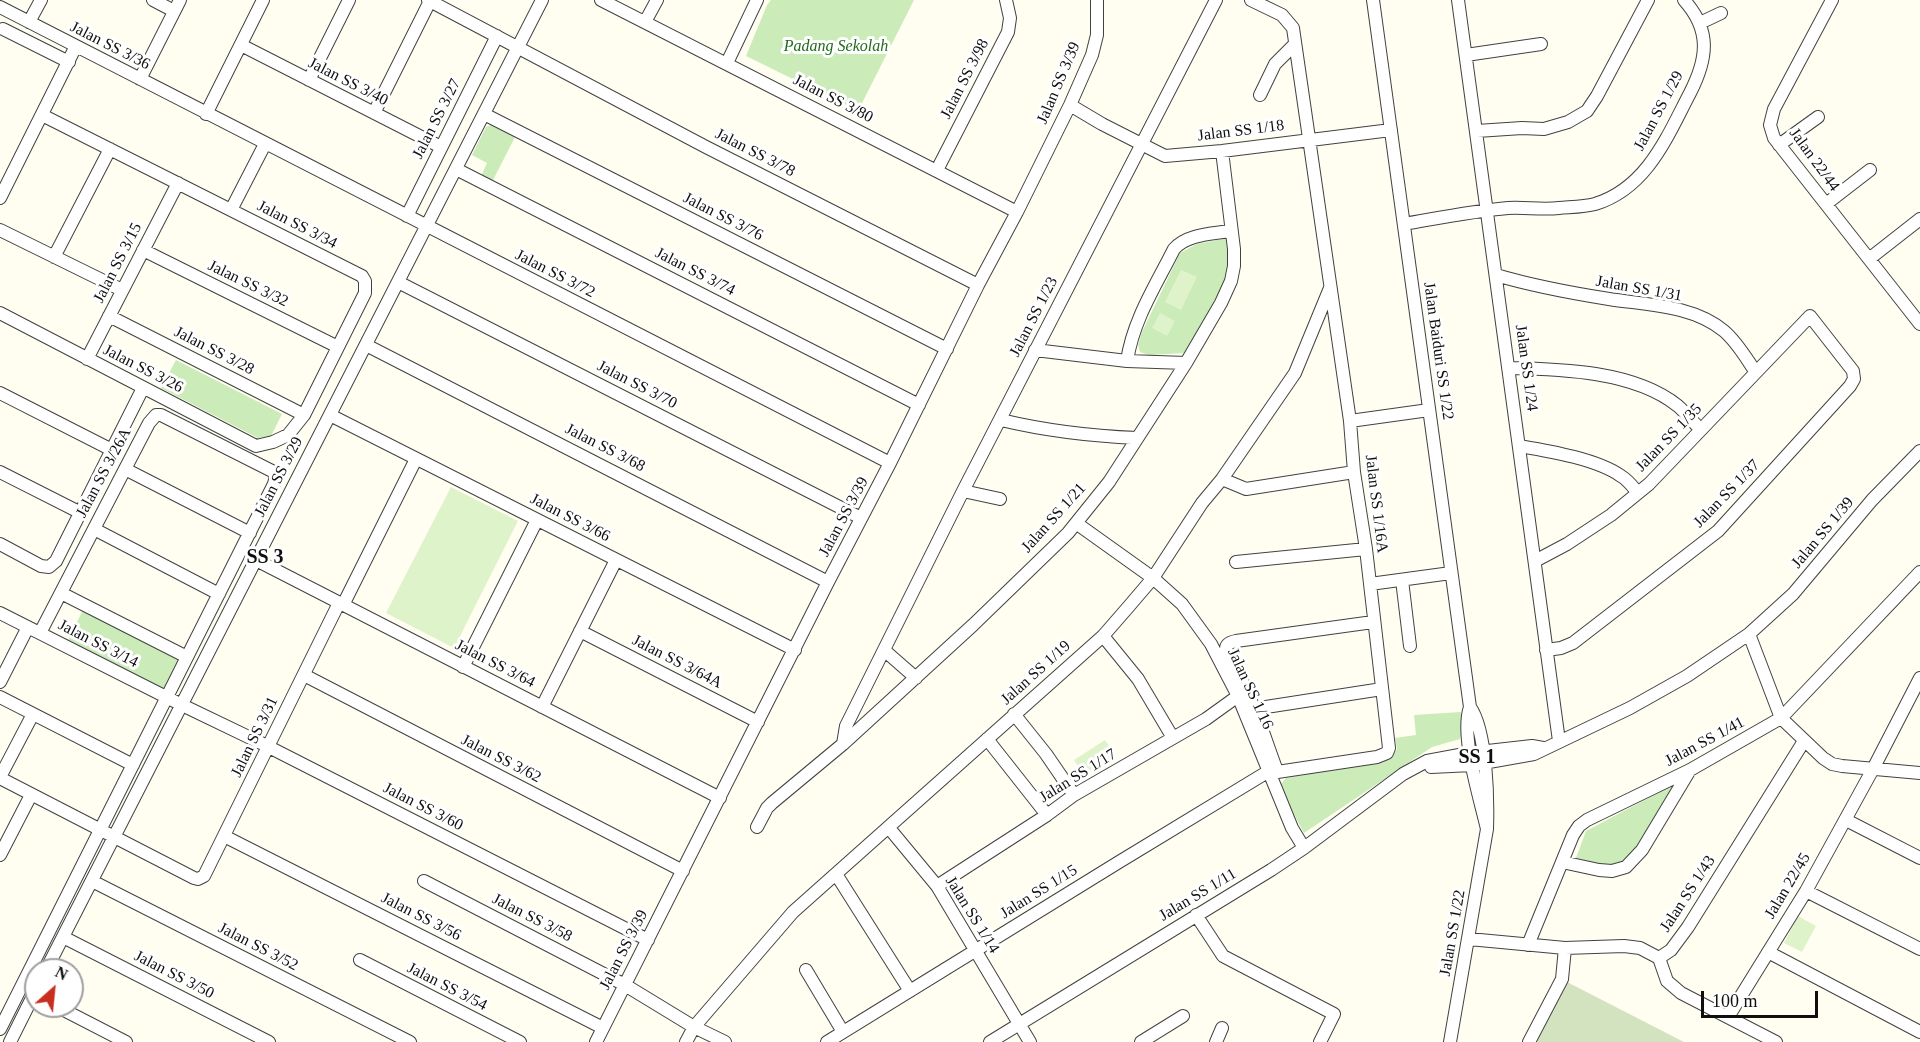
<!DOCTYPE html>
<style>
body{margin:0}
#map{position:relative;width:1920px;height:1042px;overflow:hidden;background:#fffef1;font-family:Georgia,serif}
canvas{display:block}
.north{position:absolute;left:24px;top:958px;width:60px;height:60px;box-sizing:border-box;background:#fff;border:2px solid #9f9f9f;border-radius:50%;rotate:27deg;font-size:16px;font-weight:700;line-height:24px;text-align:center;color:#0f0f0f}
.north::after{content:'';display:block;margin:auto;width:21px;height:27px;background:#c73020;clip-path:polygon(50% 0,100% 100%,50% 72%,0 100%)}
.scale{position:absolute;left:1701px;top:991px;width:117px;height:27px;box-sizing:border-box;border:3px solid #0f0f0f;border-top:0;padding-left:8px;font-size:18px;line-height:21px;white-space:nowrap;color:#0f0f0f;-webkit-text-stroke:4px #fff;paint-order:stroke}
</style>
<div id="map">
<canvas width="1920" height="1042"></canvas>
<div class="north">N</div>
<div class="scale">100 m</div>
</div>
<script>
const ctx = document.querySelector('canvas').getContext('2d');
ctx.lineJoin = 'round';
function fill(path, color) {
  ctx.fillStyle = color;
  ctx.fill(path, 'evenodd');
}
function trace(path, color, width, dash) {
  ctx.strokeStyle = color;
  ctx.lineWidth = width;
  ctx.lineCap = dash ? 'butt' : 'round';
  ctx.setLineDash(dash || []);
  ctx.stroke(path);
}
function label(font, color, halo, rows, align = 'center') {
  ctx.font = font + ' Georgia,serif';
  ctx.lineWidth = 6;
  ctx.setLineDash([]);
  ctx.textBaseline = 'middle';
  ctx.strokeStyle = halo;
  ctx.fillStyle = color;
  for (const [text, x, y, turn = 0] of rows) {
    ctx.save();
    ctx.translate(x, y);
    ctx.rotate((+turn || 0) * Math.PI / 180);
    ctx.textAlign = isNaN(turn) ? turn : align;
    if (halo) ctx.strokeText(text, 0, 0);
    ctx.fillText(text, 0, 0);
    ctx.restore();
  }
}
fill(new Path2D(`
 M771 0H914L858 111 746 56 767 5Z
 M491 125 515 137 492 182 481 176 487 163 472 155 486 127Z
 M1228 238 1232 263 1219 300 1186 353 1149 355 1140 352 1138 345 1142 332 1180 253 1197 244Z
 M176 360 282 414 271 436 258 438 161 388Z
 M84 608 182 658 166 690 68 640Z
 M1461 712 1462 730 1460 739 1432 747 1304 833 1279 786 1286 778 1390 759 1397 749 1395 738 1416 735 1414 715Z
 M1677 783 1650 828 1621 869 1576 858 1586 831Z`), '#cbecb8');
fill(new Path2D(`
 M1567 982 1684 1042H1536Z`), '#d3e3c0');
fill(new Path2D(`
 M1181 270 1197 277 1181 310 1165 302Z
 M1160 313 1175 321 1167 336 1152 328Z
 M451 487 518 521 454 648 386 613Z
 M1105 740 1115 755 1084 775 1074 760Z
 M1798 916 1816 926 1802 952 1784 943Z`), '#dff3cb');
const minor = new Path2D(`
 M153 0 174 11
 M428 0 706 147 978 285
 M601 0 1017 212
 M1373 0 1470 707C1460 736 1480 798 1487 829
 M1458 0 1559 741
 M1832 0 1774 109 1770 125 1774 138 1920 324
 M0 7 890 463
 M29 22 41 0
 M645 22 657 0
 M1700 23 1721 13
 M3 29 69 62
 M241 45 441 147
 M1466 55 1541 44
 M727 63 757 0
 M140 79 180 0
 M309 80 349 0
 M1260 95 1275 64 1295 44
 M1070 105 1102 124 1165 156 1222 151 1391 130
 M374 113 430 1
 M206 114 263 0
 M484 114 947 349
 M1477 131 1522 128 1544 129 1568 122 1587 111 1597 96 1648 0
 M1779 145 1818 117
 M456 169 919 405
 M937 170 1008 32 1010 18 1006 0
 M0 198 76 46
 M1826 204 1870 170
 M231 210 265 144
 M407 216 497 36
 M1404 224C1439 218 1473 211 1508 208 1525 207 1542 210 1559 208 1570 207 1584 207 1595 204 1647 188 1667 137 1690 93 1708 58 1711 30 1684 0
 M0 230 122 290
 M143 250 338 347
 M54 257 110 149
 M1869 259 1920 219
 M1496 275C1533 286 1571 293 1609 299 1647 305 1693 305 1724 331 1737 342 1746 358 1755 371
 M398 282 861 518
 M0 313 256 446 273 442 288 435 304 415 365 293V281L362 276 42 115
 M109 316 304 415
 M366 345 828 582
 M1035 350 1127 361 1186 363
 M87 359 178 183
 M1127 361C1133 320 1156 285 1174 249 1187 234 1212 234 1230 231
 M1509 368C1561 369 1635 371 1678 406 1686 413 1693 422 1700 429
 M0 393 112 450
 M330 415 795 650
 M1001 420C1047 431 1090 436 1137 438
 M1350 421 1429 410
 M1520 446C1549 451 1597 459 1621 476 1628 480 1633 487 1638 493
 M125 469 250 533
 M0 472 81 513
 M1222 479 1246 489 1354 472
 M963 491 1000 499
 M1076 523 1153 578 1182 604 1211 644 1238 696 1292 828 1304 848
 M94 529 219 594
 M0 544 41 566 49 567 56 561 143 388
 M256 560 720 798
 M1535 561 1567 544 1611 515 1649 484 1810 316 1853 371 1854 379 1850 386 1718 531 1573 643 1561 648 1546 650
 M1236 562 1366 549
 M1402 580 1410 646
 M1370 584 1451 573
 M61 593 187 657
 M343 605 416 459
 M0 613 182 705 261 743 648 940
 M580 631 758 722
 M1749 634 1781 718 1823 758 1832 764 1842 766 1920 773
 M1103 636 1138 679 1173 738
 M884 650 916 678
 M463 667 537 520
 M304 675 683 871
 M0 682 28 627
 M0 697 133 765
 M542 707 616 560
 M1253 709 1382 689
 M1014 714 1046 754 1074 795
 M987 739 1047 815
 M843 744 846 726 963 491 1216 0
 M1431 767 1472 765 1534 754 1630 708 1687 676 1749 634 1793 594 1872 500 1920 451
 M1277 771C1266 742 1257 711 1243 683 1239 675 1225 657 1226 649 1226 644 1231 642 1236 641L1373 622
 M0 777 33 714
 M0 778 194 878 198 879 204 876 339 603
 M1846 820 1920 858
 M757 827 767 808 772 803 843 744 973 625 1068 533 1109 482 1186 363 1221 303 1231 281 1234 266V249L1222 151
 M889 828 937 886 1030 1042
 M224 836 603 1028
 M0 855 31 795
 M1562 862 1599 870 1612 871 1626 867 1642 850 1690 770
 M836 874 910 991
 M92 881 410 1042
 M424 881 625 985 694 1027 725 1042
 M937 886 1047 815 1074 795 1206 719 1238 696
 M1806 891 1920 949
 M1196 915 1223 956 1334 1014 1320 1042
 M63 937 269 1042
 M1469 939 1565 948 1624 946 1640 948 1659 958
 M1528 945 1573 835 1579 826 1587 820 1690 770 1781 718 1920 572
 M1768 952 1920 1032
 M1659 958 1671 950 1688 927 1804 741
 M1659 958 1667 981 1681 993 1776 1042
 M360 960 520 1042
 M46 970 542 0
 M806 970 843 1032
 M56 1006 126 1042
 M1728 1017 1806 891 1873 769 1920 678
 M0 1029 274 484 276 475 272 471 161 415H156L149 423 125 469 40 633
 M10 1042 36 990
 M596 1042 828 582 890 463 978 285 1017 212 1070 105 1092 55 1097 35V0
 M686 1042 694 1027 793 912 1103 636 1130 605 1153 578 1202 503 1222 479 1295 373 1330 288
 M827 1042 1119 862 1264 774 1377 757 1387 753 1389 748 1366 549 1354 472 1350 421 1293 28 1282 15 1251 0
 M990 1042 1271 870 1304 848 1403 774 1427 761 1470 753 1532 746 1543 748
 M1141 1042 1183 1016
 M1216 1042 1222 1028
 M1450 1042 1487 829C1488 800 1487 731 1470 707
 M1529 1042 1562 979 1565 948`);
trace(minor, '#424242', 14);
trace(minor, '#fff', 12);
label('16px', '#0f0f0f', '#fff', [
 ["Jalan SS 3/36",110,46,27],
 ["Jalan SS 3/98",965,79,-63],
 ["Jalan SS 3/40",348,82,27],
 ["Jalan SS 3/39",1059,83,-67],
 ["Jalan SS 3/80",833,99,27],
 ["Jalan SS 1/29",1659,111,-62],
 ["Jalan SS 3/27",437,119,-63],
 ["Jalan SS 1/18",1241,131,-7],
 ["Jalan SS 3/78",755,153,27],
 ["Jalan 22/44",1814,160,54],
 ["Jalan SS 3/76",723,217,27],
 ["Jalan SS 3/34",297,225,27],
 ["Jalan SS 3/15",118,263,-63],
 ["Jalan SS 3/74",695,272,27],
 ["Jalan SS 3/72",555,274,27],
 ["Jalan SS 3/32",248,284,26],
 ["Jalan SS 1/31",1639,289,10],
 ["Jalan SS 1/23",1034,317,-63],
 ["Jalan SS 3/28",214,351,27],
 ["Jalan Baiduri SS 1/22",1438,351,82],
 ["Jalan SS 1/24",1526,368,82],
 ["Jalan SS 3/26",143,369,27],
 ["Jalan SS 3/70",637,385,27],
 ["Jalan SS 1/35",1669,438,-46],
 ["Jalan SS 3/68",605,448,27],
 ["Jalan SS 3/26A",104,473,-62],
 ["Jalan SS 3/29",279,477,-63],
 ["Jalan SS 1/37",1727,494,-46],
 ["Jalan SS 1/16A",1376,504,83],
 ["Jalan SS 3/39",844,517,-62],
 ["Jalan SS 3/66",570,518,27],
 ["Jalan SS 1/21",1054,518,-48],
 ["Jalan SS 1/39",1823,533,-50],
 ["Jalan SS 3/14",98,644,27],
 ["Jalan SS 3/64A",677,662,27],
 ["Jalan SS 3/64",495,664,27],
 ["Jalan SS 1/19",1036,673,-42],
 ["Jalan SS 1/16",1250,689,65],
 ["Jalan SS 3/31",255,737,-64],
 ["Jalan SS 1/41",1705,742,-28],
 ["Jalan SS 3/62",501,759,27],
 ["Jalan SS 1/17",1078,776,-32],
 ["Jalan SS 3/60",423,807,27],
 ["Jalan 22/45",1788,886,-59],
 ["Jalan SS 1/15",1039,892,-32],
 ["Jalan SS 1/43",1688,894,-57],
 ["Jalan SS 1/11",1198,895,-31],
 ["Jalan SS 1/14",972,915,58],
 ["Jalan SS 3/56",421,917,27],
 ["Jalan SS 3/58",532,918,27],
 ["Jalan SS 1/22",1453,933,-80],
 ["Jalan SS 3/52",258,947,27],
 ["Jalan SS 3/39",624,950,-63],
 ["Jalan SS 3/50",174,975,27],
 ["Jalan SS 3/54",447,987,27]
]);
label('italic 16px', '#206b1b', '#fff', [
 ["Padang Sekolah",836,47]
]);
label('bold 20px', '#0f0f0f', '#fff', [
 ["SS 3",265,558],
 ["SS 1",1477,758]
]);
</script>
